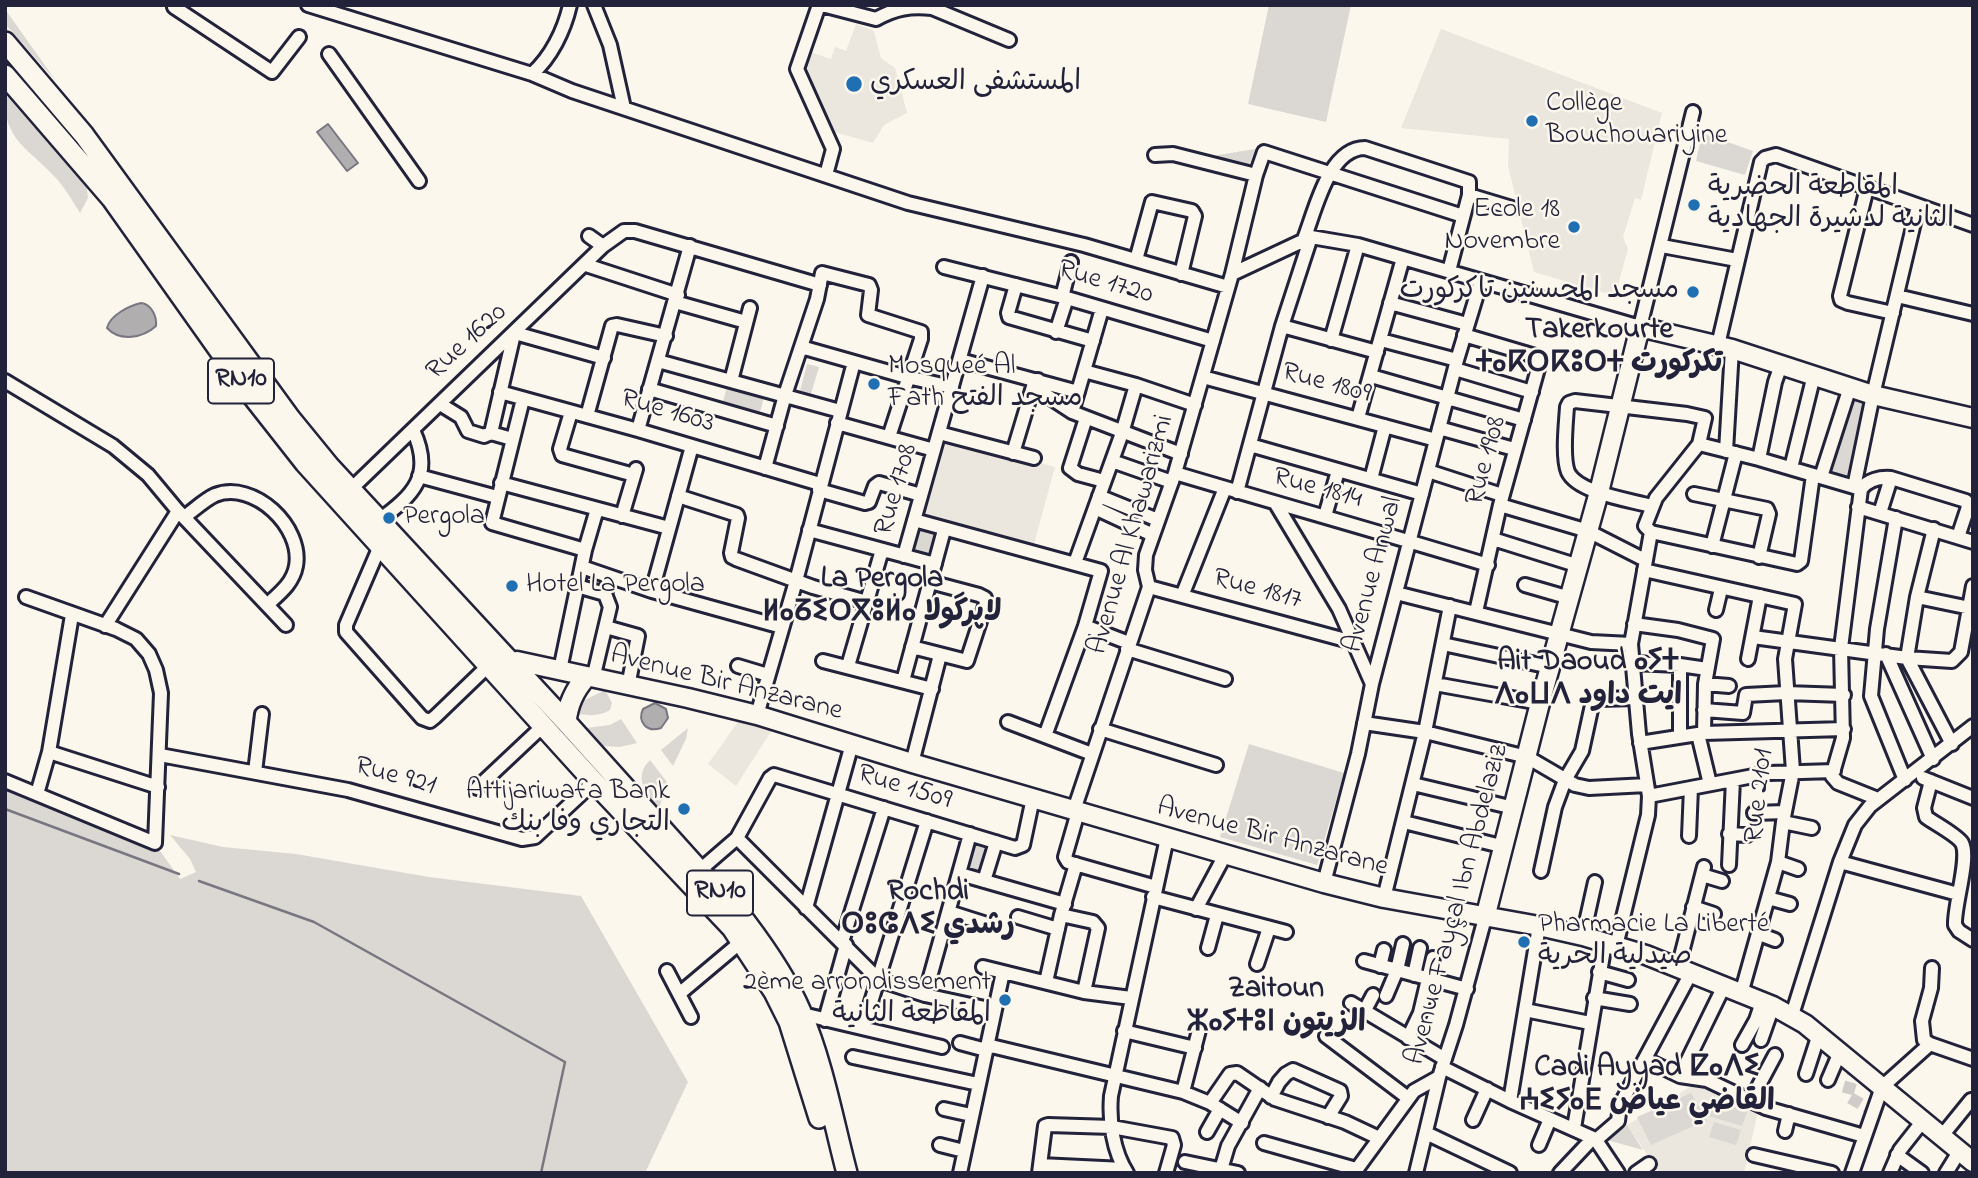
<!DOCTYPE html>
<meta charset="utf-8">
<style>
body{margin:0}
#map{position:relative;width:1978px;height:1178px;overflow:hidden;background:#fbf7ec;font-family:"Indie Flower",sans-serif}
canvas{display:block}
.frame{position:absolute;inset:0;border:7px solid #22223b;pointer-events:none}
</style>
<div id="map">
<canvas width="1978" height="1178"></canvas>
<div class="frame"></div>
</div>
<script>
const ctx = document.querySelector('canvas').getContext('2d');
ctx.lineJoin = 'round';
function fill(path, color) {
  ctx.fillStyle = color;
  ctx.fill(path, 'evenodd');
}
function trace(path, color, width, dash) {
  ctx.strokeStyle = color;
  ctx.lineWidth = width;
  ctx.lineCap = dash ? 'butt' : 'round';
  ctx.setLineDash(dash || []);
  ctx.stroke(path);
}
function label(font, color, halo, rows, align = 'center') {
  ctx.font = font + ' "Indie Flower","Playpen Sans Arabic","Noto Sans Tifinagh",sans-serif';
  ctx.lineWidth = 5;
  ctx.setLineDash([]);
  ctx.textBaseline = 'middle';
  ctx.strokeStyle = halo;
  ctx.fillStyle = color;
  for (const [text, x, y, turn = 0] of rows) {
    ctx.save();
    ctx.translate(x, y);
    ctx.rotate((+turn || 0) * Math.PI / 180);
    ctx.textAlign = isNaN(turn) ? turn : align;
    if (halo) ctx.strokeText(text, 0, 0);
    ctx.fillText(text, 0, 0);
    ctx.restore();
  }
}
fill(new Path2D(`
 M856 24 874 31 881 58 895 68 907 113 884 125 873 143 831 131 801 68 807 51 831 59 835 47 846 51Z
 M1441 29 1662 113 1641 200 1635 198 1623 237 1628 249 1615 296 1534 272 1508 166 1509 139 1401 128Z
 M944 436 1055 467 1034 544 923 514Z
 M740 719 772 730 736 786 708 764Z
 M1700 1081 1759 1107 1744 1173H1660L1627 1125Z`), '#ebe7df');
fill(new Path2D(`
 M1269 5H1351L1326 122 1248 104Z
 M5 9 56 81 5 24Z
 M12 93 85 174 88 198 80 213C72 200 64 186 54 176 29 149 5 141 5 100Z
 M1702 133 1753 151 1745 175 1696 161Z
 M1255 149 1248 167 1212 156Z
 M807 364 819 367 811 394 800 391Z
 M727 386 764 397 760 412 723 402Z
 M1850 399 1865 404 1850 476 1826 469Z
 M917 526 939 533 931 557 910 551Z
 M605 690 612 703 610 710C596 718 584 715 569 712L573 706Z
 M621 719 637 743 620 747 603 746 586 728 610 725Z
 M688 728 686 739 673 766 661 750Z
 M1249 744 1344 773 1317 865 1220 837Z
 M650 760 667 782 659 809C645 794 633 777 650 760Z
 M5 782 158 848 180 879 196 872 190 859 170 835 223 847 296 854 429 877 581 896 688 1082 645 1173H5Z
 M972 838 986 842 978 872 964 868Z
 M1691 1093 1707 1120 1651 1145 1637 1117Z
 M1713 1099 1748 1110 1742 1126 1708 1116Z
 M1714 1122 1741 1130 1736 1145 1709 1137Z
 M1627 1125 1643 1150 1607 1140Z`), '#dbd8d3');
const water = new Path2D(`
 M328 124 358 163 347 171 317 132Z
 M141 303C151 304 157 316 156 326 143 338 120 342 107 328 110 315 129 306 141 303Z
 M655 703 666 709 668 718 661 728C647 733 637 722 643 709Z`);
fill(water, '#b1aeb0');
trace(water, '#787681', 2);
trace(new Path2D(`
 M5 809 179 874
 M199 881 314 922 565 1062 541 1173`), '#787681', 2.5);
trace(new Path2D(`
 M1856 1065 1847 1096 1873 1111`), '#d0ccc9', 12, [12, 6]);
const street = new Path2D(`
 M308 5 532 74 572 91 908 203 1084 245 1228 287
 M594 5 610 45 624 108
 M819 5 797 69 833 149 826 175
 M822 5 876 19C896 8 910 6 932 8L1009 40
 M174 7 272 72 299 37
 M329 54 419 181
 M532 74C551 57 564 31 570 5
 M1155 155 1173 154 1256 175
 M1867 188 1840 296 1841 300 1848 303 1893 313
 M1469 195 1512 208
 M589 236 603 246
 M1304 239C1315 212 1328 148 1365 148L1469 182V195L1449 271
 M1662 246 1737 260
 M1136 260 1152 202 1192 211 1195 216 1181 274
 M586 265 678 295
 M944 267 1067 298 1213 341
 M1232 274 1256 175 1264 152 1463 216
 M1016 285 1008 313 1009 317 1093 341
 M1897 296 1973 314
 M1062 297 1071 262
 M675 302 746 322
 M1390 303 1467 324
 M1282 326 1377 352
 M1056 332 1067 298
 M515 333 604 358
 M1464 335 1535 356 1539 365 1500 505 1476 612
 M1331 340 1358 245
 M1381 340 1457 360
 M1718 345 1761 162 1765 158 1776 155 1973 225
 M801 347 907 377 952 387
 M960 360 1078 392
 M658 361 840 411
 M1455 369 1532 392
 M1084 371 1136 385 1195 405
 M1371 376 1524 420
 M1203 377 1436 440
 M1038 380 1043 393 1072 412 1181 454
 M5 381 113 446 148 475 178 511 286 625
 M731 381 750 308
 M649 389 777 426
 M500 392 638 430 820 484
 M523 399 492 523 585 550
 M440 404 461 417 468 431 484 436 491 433 512 439
 M571 412 560 449 562 455 634 475
 M1072 412 1102 309
 M587 416 612 326 617 325 666 336
 M1086 418 1070 468 1078 474 1104 481
 M1358 418 1403 258
 M837 423 934 450
 M1439 428 1514 449
 M638 430 690 246
 M491 433 514 334
 M939 433 1034 458
 M1699 444 1759 459 1861 489
 M1250 445 1422 494
 M1726 451 1732 349
 M1013 453 1035 380
 M1759 459 1775 382 1781 365
 M1112 461 1172 482
 M765 468 785 395 817 299 822 273 869 285 871 290 868 315 921 332V339L889 437
 M1791 468 1814 375
 M1428 471 1502 495
 M1175 473C1279 504 1383 533 1488 565
 M419 476 497 497
 M1821 477 1850 387
 M1371 479 1385 426
 M501 483 669 528
 M1854 487 1873 395 1918 206
 M1861 489 1841 648 1843 738 1832 776 1838 783 1878 799
 M1861 489C1868 480 1880 477 1891 478L1966 501 1968 507 1958 537
 M350 490 603 246 624 231H635L820 285
 M819 490 865 503 869 502 875 486 879 483 921 495
 M1237 492 1282 326 1311 237
 M1694 494 1767 509 1769 514 1759 557
 M678 496 737 515 738 518 731 553 732 557 736 559 813 587 867 602
 M1099 496 1158 520
 M1276 504 1339 609 1372 684
 M1500 505 1588 531 1645 560
 M1858 507 1973 542
 M1095 508 1153 535
 M1880 513 1891 478
 M622 516 636 469
 M1325 516 1338 471
 M184 517C193 511 204 500 215 495 254 480 303 527 296 566 293 583 280 593 268 604
 M1896 518 1877 629 1871 696 1905 780
 M914 520 1101 571 1085 626 1045 736
 M378 521C414 495 434 475 413 430
 M1934 529 1917 597 1907 658 1952 744
 M809 530 935 564
 M1651 532 1645 526 1656 498 1699 444 1705 418 1687 414 1575 401 1569 403 1567 407C1566 423 1562 457 1568 472 1578 493 1630 500 1651 506
 M1651 532 1797 564 1801 561 1813 475
 M1493 539 1579 566
 M380 546 346 625V632L422 718 430 721 435 717 489 665
 M1712 546 1736 453
 M904 556 983 276
 M1075 563 1122 433 1136 385
 M582 567 652 591 782 627
 M1644 570 1795 604 1785 659 1793 771 1783 822 1778 862 1741 994
 M1525 585 1570 598
 M577 586 605 594
 M1149 587 1353 642
 M652 591 692 446
 M1396 593 1591 642 1631 644
 M1182 596 1225 488
 M1917 597 1970 608
 M1716 610 1721 589
 M1634 624 1678 630 1713 639 1705 684 1704 733
 M105 626 178 511
 M1085 626 1129 643
 M606 627 638 636 628 686
 M1753 637 1907 658 1952 661 1961 652 1973 586
 M1443 644 1550 667
 M912 647 967 661 986 603 985 598 979 595 930 582
 M1127 649 1225 679
 M1886 654 1933 759
 M1748 659 1760 596
 M823 661 932 689
 M1631 663 1680 665 1707 669
 M738 666 768 675
 M848 666 882 550
 M560 670 585 550 597 509
 M593 679 610 607 605 594 610 577
 M903 681 944 530
 M1435 684 1540 703
 M1705 684 1729 686
 M1704 710 1743 713 1746 695 1786 693 1844 695
 M757 715 796 581 854 362
 M1008 722 1092 754
 M1364 723 1425 732 1527 757 1575 785 1589 788 1647 785
 M1100 729 1216 765
 M1698 734 1710 784
 M1680 736V665
 M1640 743 1704 733 1844 729
 M49 752 72 615
 M160 755 348 790 522 839 535 837 594 782
 M912 763 940 655
 M255 772 262 714
 M1923 778 1973 798
 M5 781 155 843 161 693 156 670 149 654 136 639 116 629 26 597
 M1931 781 1924 808 1926 817C1934 823 1957 835 1962 843 1970 858 1954 905 1955 925L1959 931 1973 940
 M1413 784 1514 808
 M477 788 544 725
 M37 794 49 752 158 787
 M1649 796 1769 773 1834 771
 M1074 810 1149 587 1145 570 1146 555 1175 473 1232 274 1311 237 1358 245 1640 327 1693 112
 M1078 812 1065 857 1068 862 1156 887
 M1754 813 1785 812
 M1404 822 1505 847
 M1783 822 1812 828
 M1729 834 1747 835
 M1689 836 1691 788
 M737 838 879 980 925 995 994 1010
 M1778 862 1798 869
 M1840 862 1958 894
 M1729 865 1733 780
 M700 870 737 838 770 778 774 775 1015 848 1023 845 1033 798
 M1541 871 1555 807 1565 780 1582 751 1592 705 1599 699 1636 698
 M960 874 1065 904
 M1702 875 1722 881
 M984 881 996 842
 M1324 883 1358 754 1372 684 1457 360 1481 281
 M1153 897 1286 932
 M1384 898 1425 732 1450 606
 M1768 898 1790 904
 M1693 907 1714 914
 M806 908 852 744
 M1196 909 1225 855
 M949 912 990 925
 M1061 915 1093 922 1098 928 1084 992
 M1018 917 1058 929
 M1759 934 1775 940
 M1583 936 1595 882
 M842 942 884 808
 M1616 946 1648 815 1649 796 1639 734 1631 644 1651 532
 M1208 948 1217 915
 M1364 961 1467 989
 M1257 964 1269 928
 M1380 966 1384 950
 M983 967 1084 992 1131 998
 M1678 968 1704 867
 M1932 968 1931 988 1922 1021 1924 1040 1930 1044 1973 1059
 M667 971 691 1017
 M1599 972 1628 980
 M1414 975 1420 948
 M1046 982 1061 915 1076 864
 M679 994 742 941
 M925 995 970 834
 M1386 996 1397 970 1403 944
 M1594 998 1630 1004
 M1351 1003 1445 1059
 M1525 1010 1590 1023
 M1364 1012 1373 995
 M1792 1015 1840 862 1855 825 1870 806 1973 726
 M811 1016 942 1047
 M825 1020 846 945
 M863 1028 927 821
 M1124 1031 1195 1048
 M1326 1036 1408 1098
 M1408 1038 1420 1013 1433 958
 M1761 1040 1773 1006
 M960 1043 986 1050
 M987 1045 1183 1092 1210 1103 1242 1123
 M1742 1045 1756 1020 1762 1002
 M853 1057 978 1084
 M1645 1059 1680 1076 1707 1080 1766 1108 1864 1136
 M1442 1067 1510 1101 1593 1138
 M1806 1074 1819 1034
 M1680 1076 1724 986
 M1828 1080 1840 1052
 M1183 1092 1199 1030
 M1271 1097 1279 1082 1286 1074 1293 1070 1340 1091 1341 1096 1328 1117
 M1751 1100 1775 1055
 M1510 1101 1539 926
 M1210 1103 1230 1074 1237 1073 1275 1099 1345 1122 1379 1138
 M944 1109 971 1115
 M1473 1120 1487 1089
 M1574 1128 1605 943
 M1785 1131 1789 1114
 M1207 1132 1220 1109
 M1426 1133 1510 1173
 M1941 1137 1971 1100
 M1596 1140 1618 1173
 M1264 1143 1356 1169
 M940 1145 964 1151
 M1539 1145 1550 1119
 M1754 1155 1832 1173
 M1897 1155 1922 1173
 M1185 1162 1238 1173
 M1040 1165 1124 1169
 M960 1173 1003 972
 M1039 1173 1045 1126 1048 1125 1112 1127 1172 1138 1174 1145 1166 1173
 M1127 1173C1113 1151 1109 1121 1111 1096L1167 838
 M1220 1173 1228 1146 1260 1088
 M1354 1173 1414 1091 1439 1077
 M1416 1173 1439 1077 1456 1025 1485 918
 M1560 1173 1593 1138 1596 1140 1618 1121 1620 1105 1691 973
 M1636 1173 1649 1164
 M1852 1173 1882 1087 1930 1044
 M1890 1173 1900 1150 1922 1122
 M1946 1173 1959 1152`);
const secondary = new Path2D(`
 M503 667 517 661 688 698 757 715 912 763 1324 883 1384 898 1539 926 1583 936 1646 955 1773 1006 1805 1024 1973 1162
 M1485 918 1540 703 1599 492 1640 327 1732 349 1873 395 1973 418`);
const primary = new Path2D(`
 M5 42 84 135 290 418 330 467 566 722 745 921C767 950 787 979 801 1012 823 1063 833 1120 847 1173
 M5 75 112 199 246 388 305 463 594 782 732 928 774 992 789 1022 819 1118
 M566 722C568 704 574 691 586 677`);
trace(street, '#22223b', 18);
trace(secondary, '#22223b', 23);
trace(primary, '#22223b', 24);
trace(street, '#fbf7ec', 12);
trace(secondary, '#fbf7ec', 18);
trace(primary, '#fbf7ec', 19);
for (const [x, y, r, color] of [
 [854,84,9,"#1f6fb2"],
 [1532,121,7,"#1f6fb2"],
 [1694,205,7,"#1f6fb2"],
 [1574,227,7,"#1f6fb2"],
 [1693,292,7,"#1f6fb2"],
 [874,384,7,"#1f6fb2"],
 [389,518,7,"#1f6fb2"],
 [512,586,7,"#1f6fb2"],
 [684,809,7,"#1f6fb2"],
 [1524,942,7,"#1f6fb2"],
 [1005,1000,7,"#1f6fb2"]
]) {
  const dot = new Path2D();
  dot.arc(x, y, r, 0, 2 * Math.PI);
  ctx.fillStyle = color;
  ctx.fill(dot);
  trace(dot, '#fbf7ec', 2.5);
}
for (const [x, y, w] of [
 [241,381,66],
 [720,893,66]
]) {
  const box = new Path2D();
  box.roundRect(x - w / 2, y - 22.5, w, 45, 5);
  ctx.fillStyle = '#fbf7ec';
  ctx.fill(box);
  trace(box, '#22223b', 2);
}
label('bold 26px', '#22223b', null, [
 ["RN10",241,381],
 ["RN10",720,893]
]);
label('28px', '#22223b', '#fbf7ec', [
 ["المستشفى العسكري",870,84],
 ["Collège",1546,105],
 ["Bouchouariyine",1546,137],
 ["المقاطعة الحضرية",1708,189],
 ["الثانية لدشيرة الجهادية",1708,221],
 ["Ecole 18",1560,211,"right"],
 ["Novembre",1560,243,"right"],
 ["مسجد المحسنين تاكركورت",1679,292,"right"],
 ["Mosqueé Al",888,368],
 ["Fath مسجد الفتح",888,400],
 ["Pergola",403,518],
 ["Hotel La Pergola",526,586],
 ["Attijariwafa Bank",670,793,"right"],
 ["التجاري وفا بنك",670,825,"right"],
 ["Pharmacie La Liberté",1538,926],
 ["صيدلية الحرية",1538,958],
 ["2ème arrondissement",991,984,"right"],
 ["المقاطعة الثانية",991,1016,"right"]
], 'left');
label('28px', '#22223b', '#fbf7ec', [
 ["Rue 1720",1105,284,16],
 ["Rue 1620",468,343,-43],
 ["Rue 1809",1326,385,15],
 ["Rue 1603",667,413,16],
 ["Rue 1908",1488,461,-75],
 ["Rue 1708",898,490,-74],
 ["Rue 1814",1317,490,15],
 ["Avenue Al Khawarizmi",1133,535,-74],
 ["Avenue Anwal",1375,575,-75],
 ["Rue 1817",1257,591,15],
 ["Avenue Bir Anzarane",726,685,14],
 ["Rue 921",395,778,15],
 ["Rue 1509",904,789,17],
 ["Rue 2101",1761,796,-84],
 ["Avenue Bir Anzarane",1272,839,15],
 ["Avenue Fayçal Ibn Abdelaziz",1459,905,-75]
]);
label('bold 30px', '#22223b', '#fbf7ec', [
 ["Takerkourte",1599,332],
 ["ⵜⴰⴽⵔⴽⵓⵔⵜ تكركورت",1599,366],
 ["La Pergola",882,581],
 ["ⵍⴰⵒⵉⵔⴳⵓⵍⴰ لاپرگولا",882,615],
 ["Ait Daoud ⴰⵢⵜ",1588,664],
 ["ⴷⴰⵡⴷ ايت داود",1588,698],
 ["Rochdi",928,894],
 ["ⵔⵓⵛⴷⵉ رشدي",928,928],
 ["Zaitoun",1276,991],
 ["ⵣⴰⵢⵜⵓⵏ الزيتون",1276,1025],
 ["Cadi Ayyad ⵇⴰⴷⵉ",1647,1070],
 ["ⵄⵉⵢⴰⴹ القاضي عياض",1647,1104]
]);
</script>
